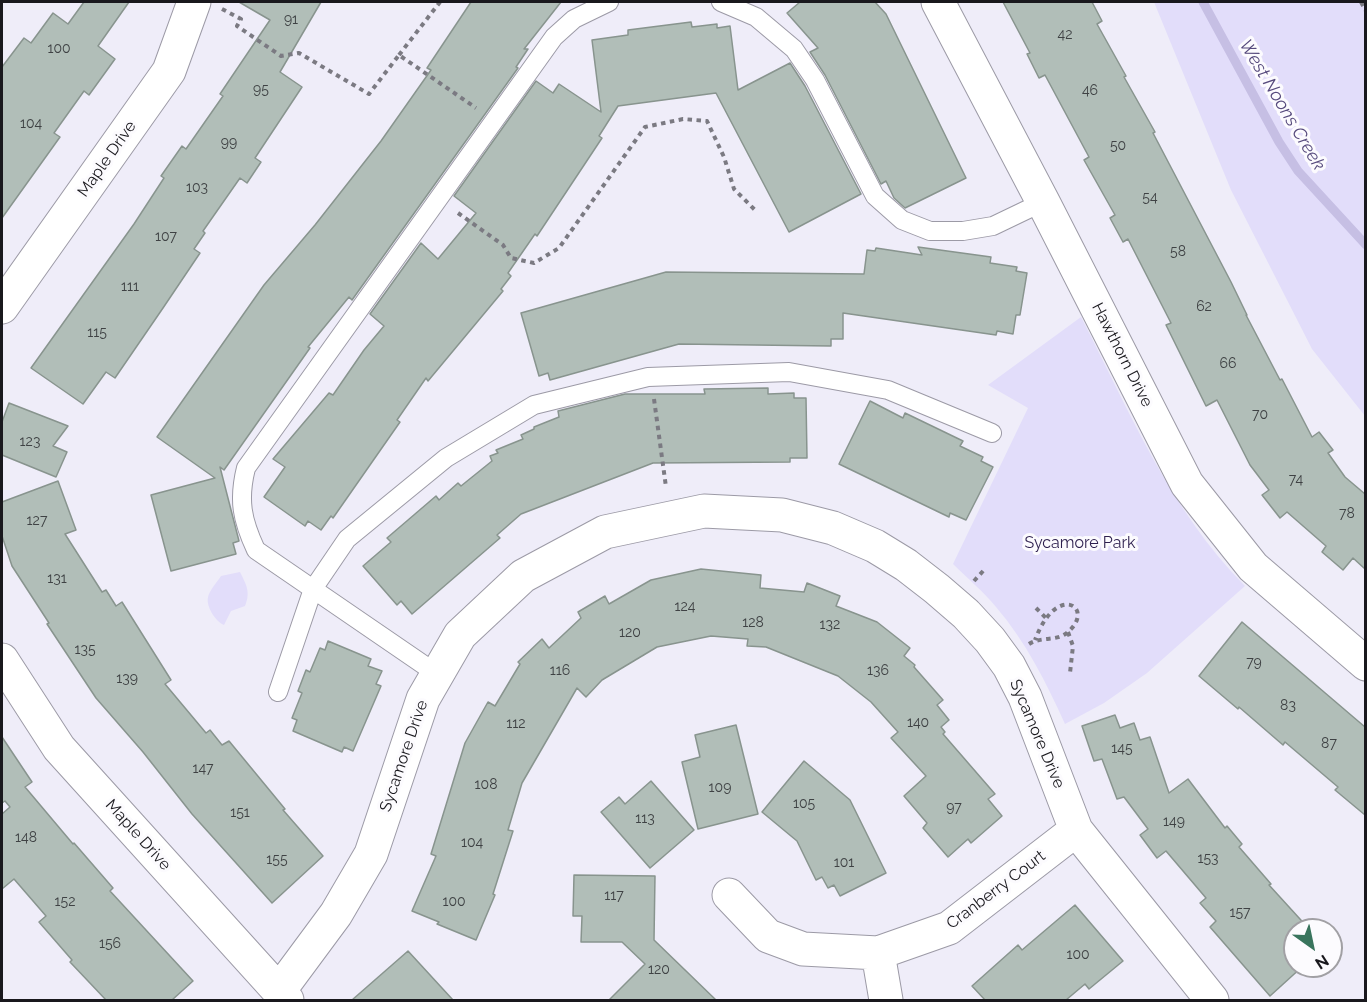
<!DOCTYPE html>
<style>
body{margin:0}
#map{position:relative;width:1367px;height:1002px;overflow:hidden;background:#efedf9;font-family:Raleway,sans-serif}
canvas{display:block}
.frame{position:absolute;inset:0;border:3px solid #19181d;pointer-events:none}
.north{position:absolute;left:1283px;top:918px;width:60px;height:60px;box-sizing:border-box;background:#fcfbfe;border:2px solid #a1a0a4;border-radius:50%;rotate:147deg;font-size:16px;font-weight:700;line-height:24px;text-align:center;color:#19181d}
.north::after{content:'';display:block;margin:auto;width:21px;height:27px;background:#39745d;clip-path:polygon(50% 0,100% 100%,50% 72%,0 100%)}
</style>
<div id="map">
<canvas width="1367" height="1002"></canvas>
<div class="frame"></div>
<div class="north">N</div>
</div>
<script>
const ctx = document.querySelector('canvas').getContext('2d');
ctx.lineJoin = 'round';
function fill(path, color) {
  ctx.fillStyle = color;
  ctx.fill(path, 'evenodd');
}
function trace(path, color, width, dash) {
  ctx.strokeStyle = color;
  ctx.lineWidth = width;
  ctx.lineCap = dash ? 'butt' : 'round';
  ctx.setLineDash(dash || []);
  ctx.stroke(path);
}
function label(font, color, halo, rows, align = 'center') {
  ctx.font = font + ' Raleway,sans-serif';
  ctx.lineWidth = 6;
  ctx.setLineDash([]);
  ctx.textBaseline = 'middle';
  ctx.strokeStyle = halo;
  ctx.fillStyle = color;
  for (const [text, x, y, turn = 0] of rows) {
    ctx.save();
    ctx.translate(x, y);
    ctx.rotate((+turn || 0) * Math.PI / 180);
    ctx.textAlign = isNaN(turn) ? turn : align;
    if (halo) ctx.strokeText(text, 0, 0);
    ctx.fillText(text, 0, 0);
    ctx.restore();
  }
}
fill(new Path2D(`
 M1154 2H1365V416L1312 349 1231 190Z
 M1081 317C1130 412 1169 509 1245 586L1147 673 1104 703 1065 724C1046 682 1026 642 996 607 984 592 967 578 953 564L1028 408 988 385Z
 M240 572C246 584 251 592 245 606L231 611 224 625C218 622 217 620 213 615 202 597 210 592 221 576Z`), '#e2ddfa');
trace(new Path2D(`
 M1203 2 1279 142 1298 171 1366 245`), '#c6bfe4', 9);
const building = new Path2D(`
 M84 2H129L98 46 115 59 89 95 84 91 54 133 60 137 2 218V67L24 38 31 43 53 13 68 24Z
 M239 2H321L280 72 302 87 255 158 261 162 247 183 240 178 203 231 205 233 194 249 200 253 163 308 115 378 106 372 83 404 31 368 134 224 164 178 161 176 182 146 186 149 223 96 220 94 270 20Z
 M471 2H561L524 49H528L516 67 518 68 352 300 349 297 308 347 310 348 224 470 220 467 239 541 233 543 236 554 171 571 151 495 215 478 157 437 264 285 315 225 381 141 431 70 427 68Z
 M800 2H875L886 14 966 178 905 208 894 198 886 181 881 184 825 75 810 52 818 48 787 13Z
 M1003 2H1092L1102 21 1097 24 1126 76 1124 77 1155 132 1153 133 1231 282 1247 315H1246L1280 380 1282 379 1312 437 1319 432 1333 450 1328 453 1345 477 1365 494V569L1353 558 1343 570 1322 552 1326 546 1287 512 1280 518 1262 495 1269 490 1250 465 1217 400 1206 406 1166 325 1171 323 1128 239 1123 242 1110 218 1115 215 1084 160 1089 157 1045 75 1039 78 1027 54 1030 53Z
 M691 22 692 27 717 24V28L730 26 738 90 790 63 805 86 861 194 789 232 716 93 618 106 599 136 602 138 537 236 535 234 508 273 511 276 501 289 503 291 428 381 426 378 397 420 400 422 333 518 331 516 321 530 308 521 305 526 264 497 285 467 273 459 329 393 333 395 364 350 384 326 370 314 421 243 438 259 476 213 454 196 536 81 553 93 559 84 601 112 592 40 628 35V30Z
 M918 247 991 257 990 263 1017 267 1016 271 1027 273 1020 315H1016L1013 334 997 331 996 335 843 313V339H831V346L679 344 550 380 548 373 539 376 521 313 666 272 864 274 867 250 875 251 876 248 922 255Z
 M768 388V394L794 393V398H806L807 458H790V462L653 463 521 514 497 535 500 538 412 614 401 601 397 605 363 566 391 542 387 538 436 496 439 500 458 483 461 486 492 461 490 456 498 453 496 450 523 439 521 435 534 429V427L559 417 558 411 625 394H705L704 389Z
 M870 401 903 418 905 413 963 441 960 446 983 457 981 461 993 467 966 520 950 513 949 517 839 464Z
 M9 403 68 426 53 446 67 452 56 477 2 455V422Z
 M58 481 76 530 65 534 102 592 106 590 116 606 122 602 171 680 165 684 206 733 210 730 222 745 229 741 285 809 283 810 323 856 272 903 192 814 143 752 96 698 47 624 49 623 12 566 2 536V502Z
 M701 569 761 575 760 588 804 592 807 583 840 596 836 606 877 622 910 648 904 656 915 665 914 667 943 700 937 705 949 720 941 727 945 732 943 734 995 794 988 799 1002 816 971 843 968 839 948 857 923 828 927 823 904 796 926 776 891 738 898 732 871 702 838 676 766 647 747 646 748 639 711 636 657 647 602 680 586 697 577 688 522 783 508 830 513 831 493 894 495 895 476 940 437 924 439 922 412 911 436 856 431 854 465 743 488 702 495 706 520 664 518 662 542 639 549 648 581 618 578 612 605 596 609 604 651 580Z
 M1242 622 1365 727V815L1335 790 1338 787 1285 742 1283 745 1239 707 1238 709 1199 676Z
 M328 641 371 659 368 666 382 671 376 684 381 686 353 751 344 747 342 752 293 731 297 720 292 718 302 693 298 691 306 670 310 672 320 648 325 650Z
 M1115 715 1120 728 1134 723 1140 740 1150 737 1169 793 1188 779 1225 828 1227 826 1242 844 1239 847 1271 884 1269 885 1310 930H1295V966H1303L1270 996 1210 927 1216 921 1200 903 1206 898 1166 851 1157 858 1140 835 1148 829 1124 797 1117 799 1102 759 1094 761 1082 726Z
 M736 725 758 814 698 829 682 762 700 757 695 735Z
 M2 737 32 782 25 787 73 844 74 843 113 888 110 891 193 981 172 1000H106L70 962 72 960 39 922 46 916 14 879 2 889V814L10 807 5 801 2 803Z
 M804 761 850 800 886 873 840 896 834 885 828 888 822 877 816 880 797 841 762 812Z
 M651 781 694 830 650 868 601 812 619 797 625 804Z
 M574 875 655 876 654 940 716 1000H609L645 964 622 942H581L582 916H573Z
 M1075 905 1123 961 1089 989 1085 984 1066 1000H985L972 986 1018 945 1022 950Z
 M408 951 453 1000H352Z`);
fill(building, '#b1beb8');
trace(building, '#88948e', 1.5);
const lane = new Path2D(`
 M721 2 756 17 794 49 815 80 875 196 902 220 930 231H963L993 226 1043 202
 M437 674 256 550C242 520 238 500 246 468L554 37 574 19 609 2
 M278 692 313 589 347 539 446 458 534 405 648 377 789 372 888 390 992 433`);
const street = new Path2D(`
 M938 2 1043 202 1187 484 1253 567 1366 664
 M2 307 169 71 194 2
 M2 660 59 748 287 1000
 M729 895 768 936 803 949 878 953 949 928 1076 830
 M878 953 886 1000
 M279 991 336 914 371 854 423 699 460 635 523 576 605 532 704 511 782 515 833 528 875 546 906 565 937 589 966 614 990 640 1009 666 1025 697 1076 830 1212 1000`);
trace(lane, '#9c9aa6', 20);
trace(street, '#9c9aa6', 35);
trace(new Path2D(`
 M1361 2 1366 11
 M222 9 241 19 237 26 281 56 299 53 369 94 399 55 476 108
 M399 55 440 2
 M458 213 503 245 511 258 534 263 559 248 645 127 683 119 707 121 724 157 734 189 757 212
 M654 399 666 487
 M974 581 984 570
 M1036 608 1046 618
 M1068 632 1073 646 1070 673
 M1029 644C1041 636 1057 642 1068 632 1096 608 1057 581 1035 640`), '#7b7a82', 4, [4.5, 4.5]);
trace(lane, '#fff', 18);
trace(street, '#fff', 33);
label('14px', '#3f4244', null, [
 ["91",291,20],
 ["42",1065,35],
 ["100",59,49],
 ["95",261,90],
 ["46",1090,91],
 ["104",31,124],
 ["99",229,143],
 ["50",1118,146],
 ["103",197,188],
 ["54",1150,198],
 ["107",166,237],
 ["58",1178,252],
 ["111",130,287],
 ["62",1204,307],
 ["115",97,333],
 ["66",1228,364],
 ["70",1260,415],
 ["123",30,442],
 ["74",1296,480],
 ["78",1347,514],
 ["127",37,521],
 ["131",57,579],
 ["124",685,607],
 ["128",753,623],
 ["132",830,625],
 ["120",630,633],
 ["135",85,650],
 ["79",1254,663],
 ["116",560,671],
 ["136",878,671],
 ["139",127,679],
 ["83",1288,706],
 ["140",918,723],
 ["112",516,724],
 ["87",1329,744],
 ["145",1122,749],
 ["147",203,769],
 ["108",486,785],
 ["109",720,788],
 ["105",804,804],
 ["97",954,808],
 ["151",240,813],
 ["113",645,819],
 ["149",1174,822],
 ["148",26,838],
 ["104",472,843],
 ["153",1208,859],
 ["155",277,860],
 ["101",844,863],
 ["117",614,896],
 ["152",65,902],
 ["100",454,902],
 ["157",1240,913],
 ["156",110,944],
 ["100",1078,955],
 ["120",659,970]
]);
label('16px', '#19181d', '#fcfbfe', [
 ["Maple Drive",107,159,-55],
 ["Hawthorn Drive",1122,355,63],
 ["Sycamore Drive",1037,734,67],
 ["Sycamore Drive",404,756,-71],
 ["Maple Drive",138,835,48],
 ["Cranberry Court",996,890,-37]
]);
label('16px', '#2d1f4e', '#fcfbfe', [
 ["Sycamore Park",1080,543]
]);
label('italic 18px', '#564a7d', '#fcfbfe', [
 ["West Noons Creek",1282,105,59]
]);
</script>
